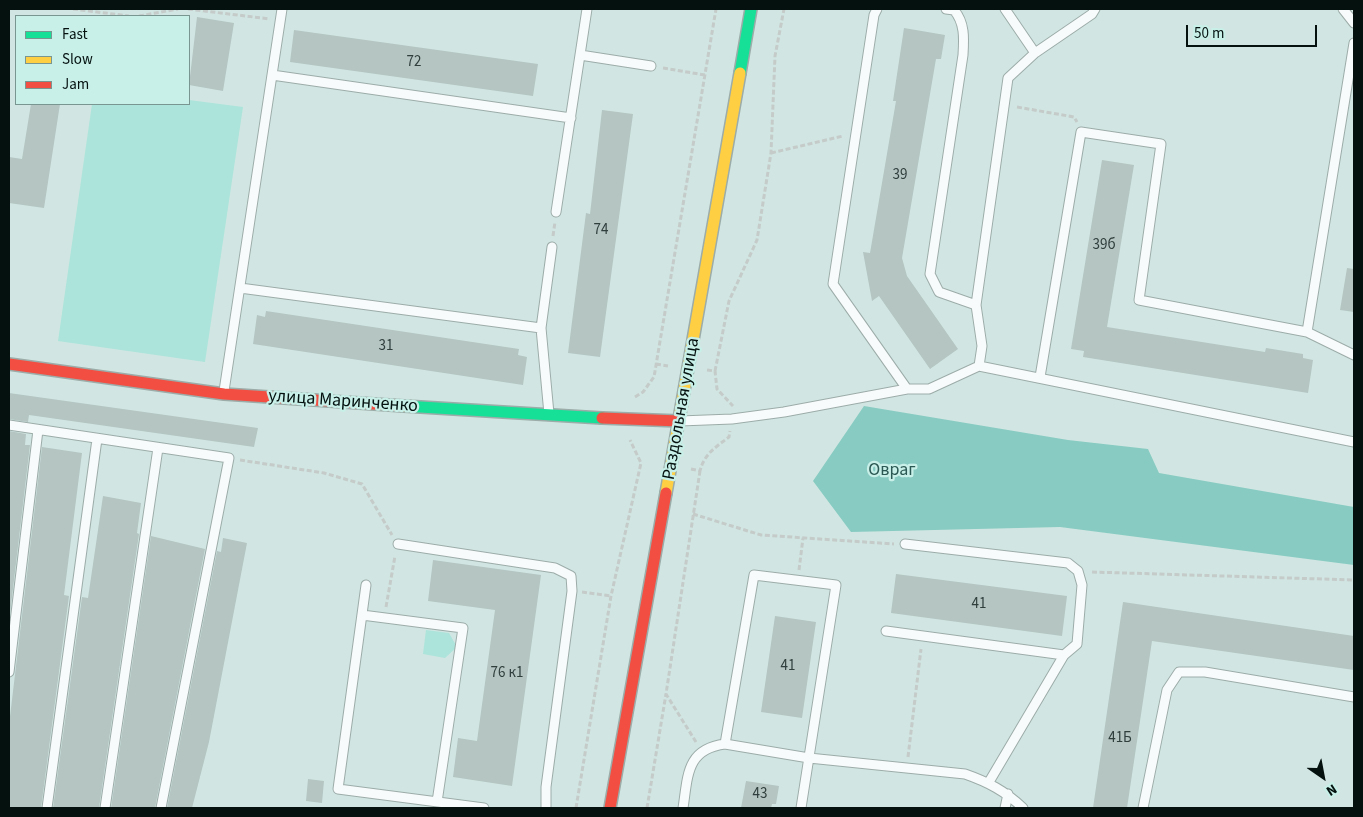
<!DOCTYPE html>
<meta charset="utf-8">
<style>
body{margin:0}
#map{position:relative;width:1363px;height:817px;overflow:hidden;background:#d1e6e2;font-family:"Source Sans 3",sans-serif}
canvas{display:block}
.frame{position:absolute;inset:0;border:10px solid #04110f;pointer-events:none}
.legend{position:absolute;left:15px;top:15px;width:175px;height:90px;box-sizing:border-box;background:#c8efe8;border:1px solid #7a9691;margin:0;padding:6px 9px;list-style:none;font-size:15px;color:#04110f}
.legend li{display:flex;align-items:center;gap:10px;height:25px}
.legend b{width:25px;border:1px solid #7a9691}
.north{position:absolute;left:1298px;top:752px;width:50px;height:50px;-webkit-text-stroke:4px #c8efe8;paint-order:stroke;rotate:147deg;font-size:14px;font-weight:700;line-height:20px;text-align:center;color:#04110f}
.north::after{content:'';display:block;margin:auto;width:18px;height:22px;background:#04110f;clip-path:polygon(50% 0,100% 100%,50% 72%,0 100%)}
.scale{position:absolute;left:1186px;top:25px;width:131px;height:22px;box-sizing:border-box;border:2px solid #04110f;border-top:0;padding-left:6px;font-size:15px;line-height:18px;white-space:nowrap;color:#04110f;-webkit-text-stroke:4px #c8efe8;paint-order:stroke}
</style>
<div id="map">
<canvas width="1363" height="817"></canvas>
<div class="frame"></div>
<ul class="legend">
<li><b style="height:6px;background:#16e098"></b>Fast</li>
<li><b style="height:6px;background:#ffcf43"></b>Slow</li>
<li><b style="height:6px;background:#f24e42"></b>Jam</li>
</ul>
<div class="north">N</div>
<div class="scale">50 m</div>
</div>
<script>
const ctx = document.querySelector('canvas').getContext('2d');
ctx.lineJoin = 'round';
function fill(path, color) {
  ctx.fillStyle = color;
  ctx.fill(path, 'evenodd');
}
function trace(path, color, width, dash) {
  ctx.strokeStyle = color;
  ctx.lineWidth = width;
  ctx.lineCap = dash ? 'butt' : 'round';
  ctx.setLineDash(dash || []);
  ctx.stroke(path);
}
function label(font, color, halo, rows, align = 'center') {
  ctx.font = font + ' "Source Sans 3",sans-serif';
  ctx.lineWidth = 4.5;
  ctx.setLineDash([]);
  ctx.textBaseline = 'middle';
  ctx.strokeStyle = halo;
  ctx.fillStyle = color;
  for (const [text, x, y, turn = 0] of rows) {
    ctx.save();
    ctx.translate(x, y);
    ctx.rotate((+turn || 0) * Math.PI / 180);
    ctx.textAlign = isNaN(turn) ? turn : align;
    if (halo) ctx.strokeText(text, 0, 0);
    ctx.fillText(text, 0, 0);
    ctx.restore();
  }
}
fill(new Path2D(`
 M189 100 243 107 205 362 58 341 92 104H189Z
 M426 630 449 633 457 647 445 658 423 654Z`), '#ace4db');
fill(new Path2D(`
 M864 406 1068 440 1148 449 1159 473 1354 507V565L1060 527 851 532 813 481Z`), '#88cbc2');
fill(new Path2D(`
 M197 17 234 23 223 91 189 85Z
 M904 28 945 35 941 59H936L902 258 907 276 958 349 930 369 879 296 872 301 863 252 870 253 896 101H893Z
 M294 30 538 64 533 96 290 62Z
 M31 104H60L44 208 9 203V157L22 159Z
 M602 110 633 114 600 357 568 353 586 213 590 214Z
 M1102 160 1134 165 1107 327 1265 352 1266 348 1303 354V358L1313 360 1308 393 1083 357 1084 351 1071 349Z
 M1347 268 1354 269V312L1340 310Z
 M266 311 519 349 518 355 527 357 523 385 253 344 257 315 265 317Z
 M9 393 258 428 254 447 29 415 28 422 9 419Z
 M9 431 26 434 25 445H30L9 622Z
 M42 447 82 453 64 595 69 596 41 808H9V725Z
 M103 496 141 503 137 533 139 534 99 808H53L82 597 88 598Z
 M151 536 205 549 155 808H111Z
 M223 538 247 543 209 742 192 808H167L217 551 221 552Z
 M433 560 541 575 512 786 453 777 458 738 477 741 495 610 428 601Z
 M896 574 1067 596 1062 636 891 613Z
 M1123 602 1354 636V670L1152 641 1127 808H1093Z
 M775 616 816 622 802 718 761 712Z
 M308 779 324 781 322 803 306 801Z
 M746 781 779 786 776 804H772L771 808H741Z`), '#b4c5c2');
const lane = new Path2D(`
 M877 9 874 15 833 284 907 389
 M946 9 954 10C965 23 964 38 963 55L930 274 939 292 976 305
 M1343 9 1354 23
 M1354 43 1307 332 1354 355
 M1035 53 1092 14 1095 9
 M580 55 651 66
 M272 75 571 118
 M556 212 587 9
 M240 288 541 328 549 414
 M541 328 552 247
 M979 366 982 346 976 305 1008 78 1035 53 1005 9
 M1040 377 1081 132 1161 144 1139 300 1307 332
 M224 391 282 9
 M680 421 732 419 784 412 907 389H929L979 366 1354 442
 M9 425 229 458 161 808
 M398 544 555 568 571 576 572 591 546 787V808
 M905 544 1068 563 1078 571 1082 585 1077 644 1064 655 989 782
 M366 585 338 789 484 808
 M362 615 463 628 437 802
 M886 631 1064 655
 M9 672 38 430
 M725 744 754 575 836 585 801 808
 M47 808 97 439
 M105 808 158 448
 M683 808C688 776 686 749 725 744L809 758 965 774C988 782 1005 791 1023 808
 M1005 808 1008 794
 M1143 808 1167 690 1179 672H1205L1354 697`);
const fast = new Path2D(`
 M740 73 751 9
 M404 406 602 418`);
const slow = new Path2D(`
 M666 493 740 73`);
const jam = new Path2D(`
 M9 364 224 394 404 406
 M602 418 679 421
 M610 808 666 493`);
trace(lane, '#9caca9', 11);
trace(fast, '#9caca9', 14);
trace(slow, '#9caca9', 14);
trace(jam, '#9caca9', 14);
trace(new Path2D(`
 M73 9 129 16
 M188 9 270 19
 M139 16 178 9
 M663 68 705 75
 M1017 107 1074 117 1077 122
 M771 153 843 136
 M553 236 555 222
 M656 364 668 366
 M707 370 715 371 717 389 733 406
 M715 371 729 301 757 240 771 153 775 56 784 9
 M635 397 643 392 654 377 716 9
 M240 460 324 473 362 484 392 535
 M691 469 700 471C704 454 716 447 729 437L730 431
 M693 514 761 535 894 544
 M799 570 803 538
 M1092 572 1354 580
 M582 592 611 596
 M386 607 395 556
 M696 742 666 694 700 471
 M908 757 921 649
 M576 808 611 596 641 463 630 440
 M647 808 666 694`), '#c4cbc9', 3, [5, 2.5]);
trace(lane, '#f8fbfb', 9);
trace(fast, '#16e098', 11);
trace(slow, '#ffcf43', 11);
trace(jam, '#f24e42', 11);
label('15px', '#303e3c', null, [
 ["72",414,63],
 ["39",900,176],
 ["74",601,231],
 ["39б",1104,246],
 ["31",386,347],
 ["41",979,605],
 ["41",788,667],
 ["76 к1",507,674],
 ["41Б",1120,739],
 ["43",760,795]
]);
label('18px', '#04110f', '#c8efe8', [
 ["улица Маринченко",343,402,4],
 ["Раздольная улица",682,409,-80]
]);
label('18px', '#2b5852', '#c8efe8', [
 ["Овраг",892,471]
]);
</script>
